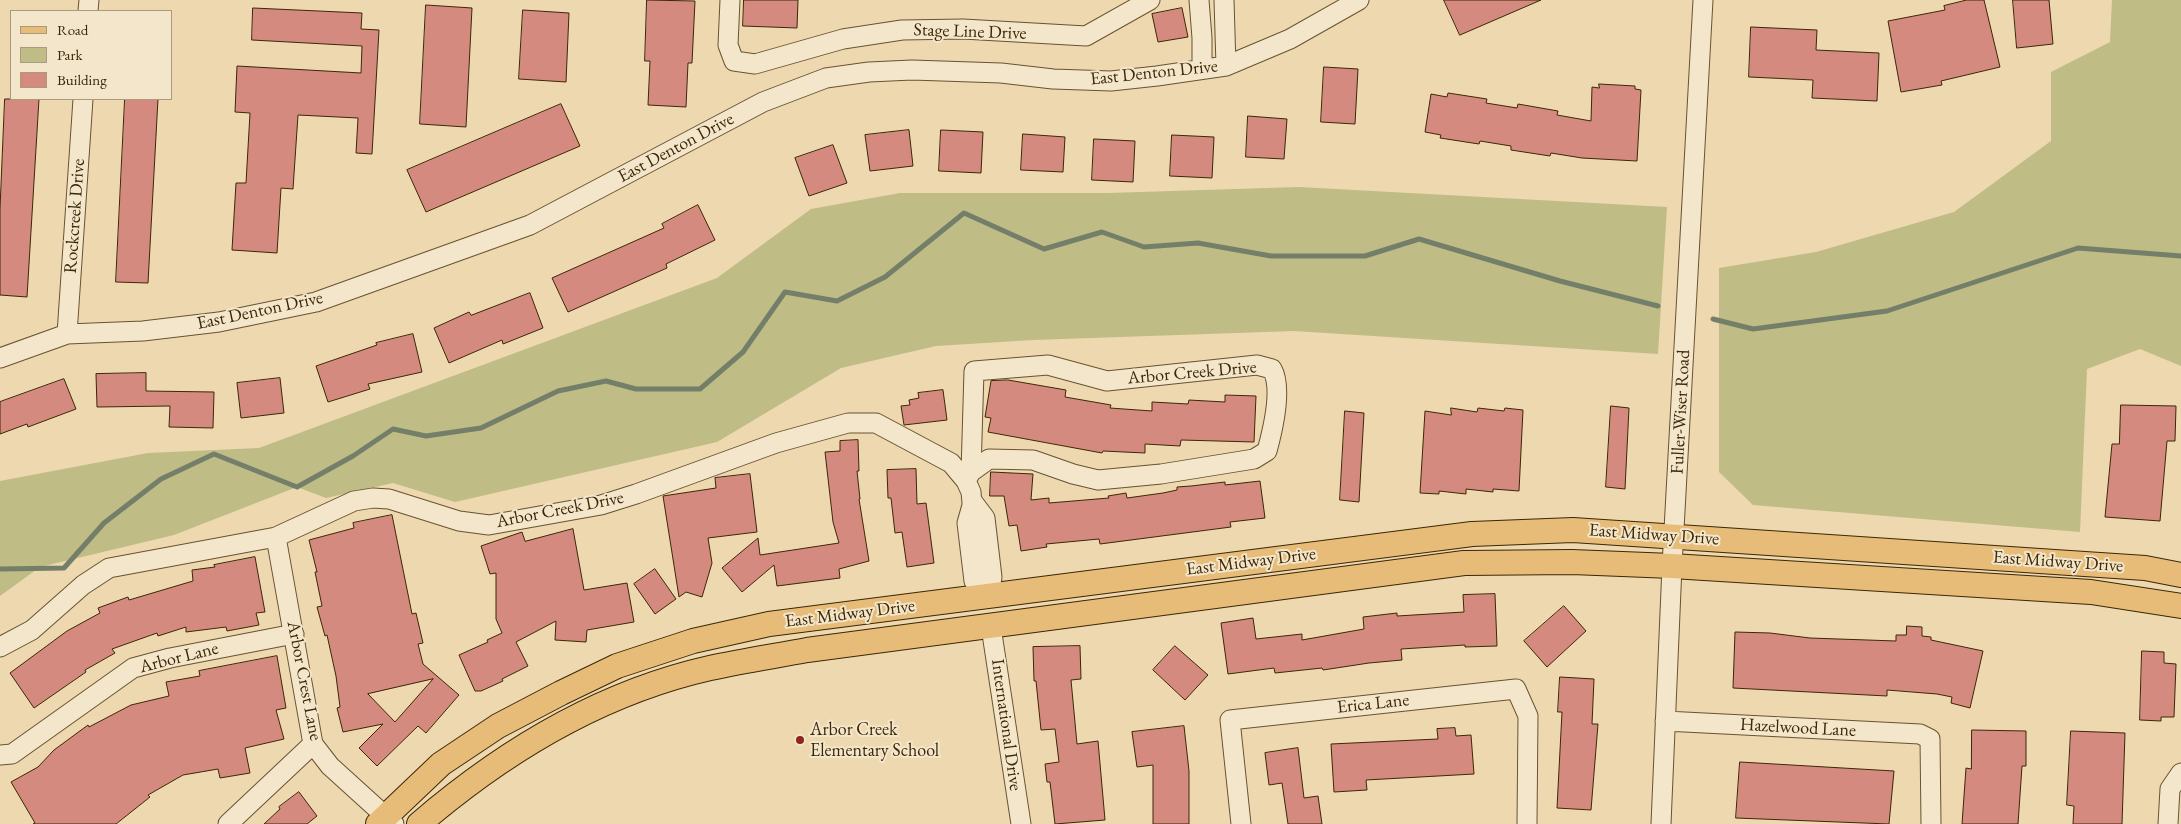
<!DOCTYPE html>
<style>
body{margin:0}
#map{position:relative;width:2181px;height:824px;overflow:hidden;background:#edd8af;font-family:"EB Garamond",serif}
canvas{display:block}
.legend{position:absolute;left:10px;top:10px;width:162px;height:90px;box-sizing:border-box;background:#f3e6cb;border:1px solid #aa9a7c;margin:0;padding:6px 9px;list-style:none;font-size:15px;color:#3c2706}
.legend li{display:flex;align-items:center;gap:10px;height:25px}
.legend b{width:25px;border:1px solid #aa9a7c}
</style>
<div id="map">
<canvas width="2181" height="824"></canvas>
<ul class="legend">
<li><b style="height:6px;background:#e6bc78"></b>Road</li>
<li><b style="height:14px;background:#bfbc86"></b>Park</li>
<li><b style="height:14px;background:#d48a7e"></b>Building</li>
</ul>
</div>
<script>
const ctx = document.querySelector('canvas').getContext('2d');
ctx.lineJoin = 'round';
function fill(path, color) {
  ctx.fillStyle = color;
  ctx.fill(path, 'evenodd');
}
function trace(path, color, width, dash) {
  ctx.strokeStyle = color;
  ctx.lineWidth = width;
  ctx.lineCap = dash ? 'butt' : 'round';
  ctx.setLineDash(dash || []);
  ctx.stroke(path);
}
function label(font, color, halo, rows, align = 'center') {
  ctx.font = font + ' "EB Garamond",serif';
  ctx.lineWidth = 4;
  ctx.setLineDash([]);
  ctx.textBaseline = 'middle';
  ctx.strokeStyle = halo;
  ctx.fillStyle = color;
  for (const [text, x, y, turn = 0] of rows) {
    ctx.save();
    ctx.translate(x, y);
    ctx.rotate((+turn || 0) * Math.PI / 180);
    ctx.textAlign = isNaN(turn) ? turn : align;
    if (halo) ctx.strokeText(text, 0, 0);
    ctx.fillText(text, 0, 0);
    ctx.restore();
  }
}
fill(new Path2D(`
 M2112 0H2181V366L2140 349 2087 369 2080 532 1753 505 1719 472V268L1816 252 1954 212 2051 141V72L2110 42Z
 M1299 187 1667 207 1658 354 1294 331 1033 340 936 346 841 368 717 442 455 502 393 483 326 498 297 487 174 535 40 567 0 596V481L148 453 259 448 717 278 811 209 900 193H1108Z`), '#bfbc86');
trace(new Path2D(`
 M1713 319 1753 329 1887 311 2078 248 2181 256
 M0 569 64 568 104 523 161 479 214 454 297 487 353 456 393 429 426 436 481 428 558 391 606 381 636 389H700L743 352 785 292 837 301 885 277 964 213 1044 249 1102 232 1144 247 1198 243 1271 256H1365L1419 239 1560 281 1658 306`), '#747f6a', 5);
const building = new Path2D(`
 M647 0 695 1 692 63H688L686 107 648 105 650 61H645Z
 M744 0H798L797 28 743 26Z
 M1444 0H1541L1460 35Z
 M1967 0H1984L2000 67 1941 81 1942 85 1901 92 1888 21 1945 10 1944 6Z
 M2013 0H2049L2053 44 2017 48Z
 M426 5 472 8 466 127 420 124Z
 M253 8 362 13 361 29 379 30 372 154 356 153 358 118 298 115 293 189 281 188 277 253 232 250 236 183H246L250 113 235 112 237 66 361 73 362 46 252 40Z
 M1182 8 1188 37 1158 42 1152 14Z
 M523 10 569 13 566 82 519 79Z
 M1751 27 1817 30 1816 50 1879 53 1877 101 1812 98 1813 80 1749 77Z
 M1324 67 1358 69 1355 124 1321 122Z
 M1599 84 1635 86V89L1641 90 1637 161 1582 158 1551 153 1550 156 1511 150V146L1480 141 1479 144 1440 138 1441 135 1425 132 1431 94 1447 97 1448 93 1487 99 1486 103 1517 108 1518 104 1558 111 1557 115 1591 121 1592 87 1599 88Z
 M5 99H39L27 297 0 295V209Z
 M125 99H158L148 283 116 282Z
 M561 104 580 146 426 212 407 170Z
 M1248 116 1287 119 1284 159 1246 157Z
 M909 130 913 166 870 171 865 135Z
 M941 130 983 132 981 173 939 171Z
 M1023 134 1065 137 1063 172 1021 170Z
 M1172 135 1214 137 1212 178 1170 176Z
 M1094 139 1135 141 1133 182 1092 180Z
 M833 145 847 183 809 196 795 158Z
 M698 205 715 240 666 264 667 268 568 312 552 278 664 228 662 224Z
 M530 293 543 328 503 344 502 340 449 363 434 328 469 312 471 315Z
 M413 334 422 372 368 384 370 389 328 402 316 366 377 345 376 343Z
 M146 373V391L214 392 213 428 169 427 170 406 97 407 96 374Z
 M280 378 284 413 241 418 237 383Z
 M64 379 76 409 28 427 27 424 0 434V402Z
 M1008 380 1066 390 1065 397 1111 405 1110 408 1152 411V402L1188 404 1189 400 1225 402V395L1256 396 1254 442 1181 440 1180 446 1145 444V453L1103 451 1102 453 988 432 991 418 985 417 991 381Z
 M943 390 947 420 904 425 901 406 910 405 909 400 919 398 918 393Z
 M2121 405 2176 406 2175 441H2167L2160 521 2105 517 2112 444H2119Z
 M1611 406 1629 408 1625 489 1606 487Z
 M1451 408 1477 412 1478 408 1504 411 1505 408 1523 410 1519 491 1493 489V492L1466 489V494L1439 491V494L1420 493 1425 411 1451 415Z
 M1345 411 1364 413 1359 502 1340 500Z
 M858 440 859 471H857L860 499H859L869 561 839 569 840 578 777 586 774 565 742 592 722 568 758 538 760 555 839 543 833 522 825 452 840 451V441Z
 M916 469 917 504 926 503 934 563 907 567 902 532 895 533 891 498H888L887 470Z
 M991 472 1033 474 1031 500 1049 498V503L1109 498 1108 496 1126 493 1127 498 1163 493 1177 490V487L1191 486 1225 482V485L1260 481 1265 518 1230 522 1231 527 1100 544 1099 539 1046 544 1047 547 1021 551 1017 525 1009 526 1004 496H990Z
 M750 474 757 532 708 538 712 563 702 597 686 592 679 597 663 496 716 488 715 478Z
 M392 515 412 614 416 613 423 643 418 644 423 664 459 695 426 733 418 726 377 766 359 748 383 724 343 732 337 708 340 707 336 676 327 635 325 636 317 607 322 606 315 572H317L309 540 354 528 353 523ZM433 679 395 722 368 694Z
 M573 529 584 590 627 583 634 622 587 630 586 642 555 640 556 621 516 642 528 666 502 679 503 681 481 691H475L459 655 488 642 487 640 502 633 496 619V573L490 574 481 546 522 532 525 541Z
 M255 557 265 612 256 613 259 625 227 631 226 627 186 632V627L158 636 157 633 112 649 115 653 85 670 86 672 34 708 10 673 67 631 100 613 98 608 128 597 129 600 193 581 192 570 215 567 214 565Z
 M655 569 676 599 655 614 634 584Z
 M1495 594 1497 646 1465 647V645L1401 649 1402 660 1369 663 1323 670 1322 668 1275 673 1274 668 1228 674 1221 623 1253 618 1256 639 1302 634V640L1364 629 1363 617 1397 613V616L1464 612 1463 595Z
 M1564 606 1586 631 1547 667 1524 641Z
 M1907 626 1922 627V636L1931 637V640L1983 651 1970 708 1951 703 1952 697 1937 694 1887 690V696L1733 688 1735 632 1770 633 1810 638 1896 641V635H1906Z
 M1080 646 1081 679 1071 680 1077 744 1098 741 1105 820 1055 824 1050 782H1047L1045 764 1059 762 1055 729 1041 730 1036 681H1034L1033 647Z
 M1175 646 1208 675 1185 700 1153 670Z
 M2142 651 2164 652V663L2176 664 2174 717H2161V721L2140 720Z
 M277 656 286 708 276 710 284 739 245 748 250 773 220 778 218 769 183 775 148 795 150 797 116 824H33L35 823 11 782 38 767 54 750 88 725 89 727 131 705 169 696 166 682 200 676 199 671Z
 M1560 677 1594 679 1592 724H1598L1591 810 1557 808 1562 712H1558Z
 M1184 726 1189 771V824H1153V765L1137 767 1132 732Z
 M1455 728 1456 736 1471 735 1474 774 1366 780 1367 790 1334 792 1331 744 1438 739 1437 729Z
 M1972 730 2026 731V766H2022L2018 824H1962L1966 768 1971 769Z
 M2071 731 2125 733 2122 824H2073L2074 806 2067 805Z
 M1298 748 1304 798 1318 796 1322 824H1288L1282 783 1269 785 1265 753Z
 M1740 762 1894 771 1889 824 1736 818Z
 M299 792 317 816 307 824H264L280 809 279 807Z`);
fill(building, '#d48a7e');
trace(building, '#3c2706', 1);
const minor = new Path2D(`
 M730 0 728 45 734 61 755 64 843 39 902 30 963 29 1086 36 1150 0
 M1199 0 1202 38V69
 M1224 0 1226 66
 M88 11 89 0
 M67 334 83 99
 M0 358 67 334 143 331 219 322 316 302 530 225 763 102 826 78 869 72 912 70 1001 73 1053 79 1111 81 1157 76 1226 66 1290 39 1359 0
 M966 481 971 472 989 459 1033 460 1073 474 1098 480 1161 474 1254 459 1267 451C1273 429 1283 388 1272 369L1257 365 1107 381 1048 365 974 371 971 472
 M973 502 967 523 974 581 989 596
 M973 502 985 518 992 577 989 596
 M276 537 313 744 330 766 394 824
 M991 627 1021 824
 M0 647 32 630 83 585 109 568 276 537 354 501 373 498 389 499 459 521 489 525 601 505 636 494 776 443 848 423H876L951 463 966 481 971 492 972 503
 M1665 721 1920 734 1930 739 1931 824
 M0 755 12 754 133 668 170 658 294 634
 M228 824 313 744
 M1241 824 1230 720 1516 689 1528 716 1527 824
 M1661 824 1672 566 1703 0
 M2168 824 2170 789 2181 773`);
const major = new Path2D(`
 M378 824 441 764 498 726 561 693 617 666 693 641 769 624 1472 534 1573 530 2145 568 2181 575
 M419 824C504 751 599 693 710 668 742 661 775 656 807 650L1464 563 1572 562 1672 566 2091 592 2181 606`);
trace(minor, '#685330', 21);
trace(major, '#3c2706', 26);
trace(minor, '#f3e6cb', 19);
trace(major, '#e6bc78', 24);
for (const [x, y, r, color] of [
 [800,740,5,"#8f2418"]
]) {
  const dot = new Path2D();
  dot.arc(x, y, r, 0, 2 * Math.PI);
  ctx.fillStyle = color;
  ctx.fill(dot);
  trace(dot, '#f3e6cb', 2);
}
label('18px', '#3c2706', '#f3e6cb', [
 ["Stage Line Drive",970,32,2],
 ["East Denton Drive",1154,73,-6],
 ["East Denton Drive",676,148,-28],
 ["Rockcreek Drive",75,216,-86],
 ["East Denton Drive",260,311,-12],
 ["Arbor Creek Drive",1192,373,-5],
 ["Fuller-Wiser Road",1681,412,-87],
 ["Arbor Creek Drive",560,510,-11],
 ["East Midway Drive",1654,535,4],
 ["East Midway Drive",1251,562,-7],
 ["East Midway Drive",2058,562,4],
 ["East Midway Drive",850,614,-7],
 ["Arbor Lane",179,658,-14],
 ["Arbor Crest Lane",304,681,79],
 ["Erica Lane",1373,704,-6],
 ["International Drive",1006,725,82],
 ["Hazelwood Lane",1798,728,3]
]);
label('18px', '#3c2706', '#f3e6cb', [
 ["Arbor Creek",810,730],
 ["Elementary School",810,751]
], 'left');
</script>
